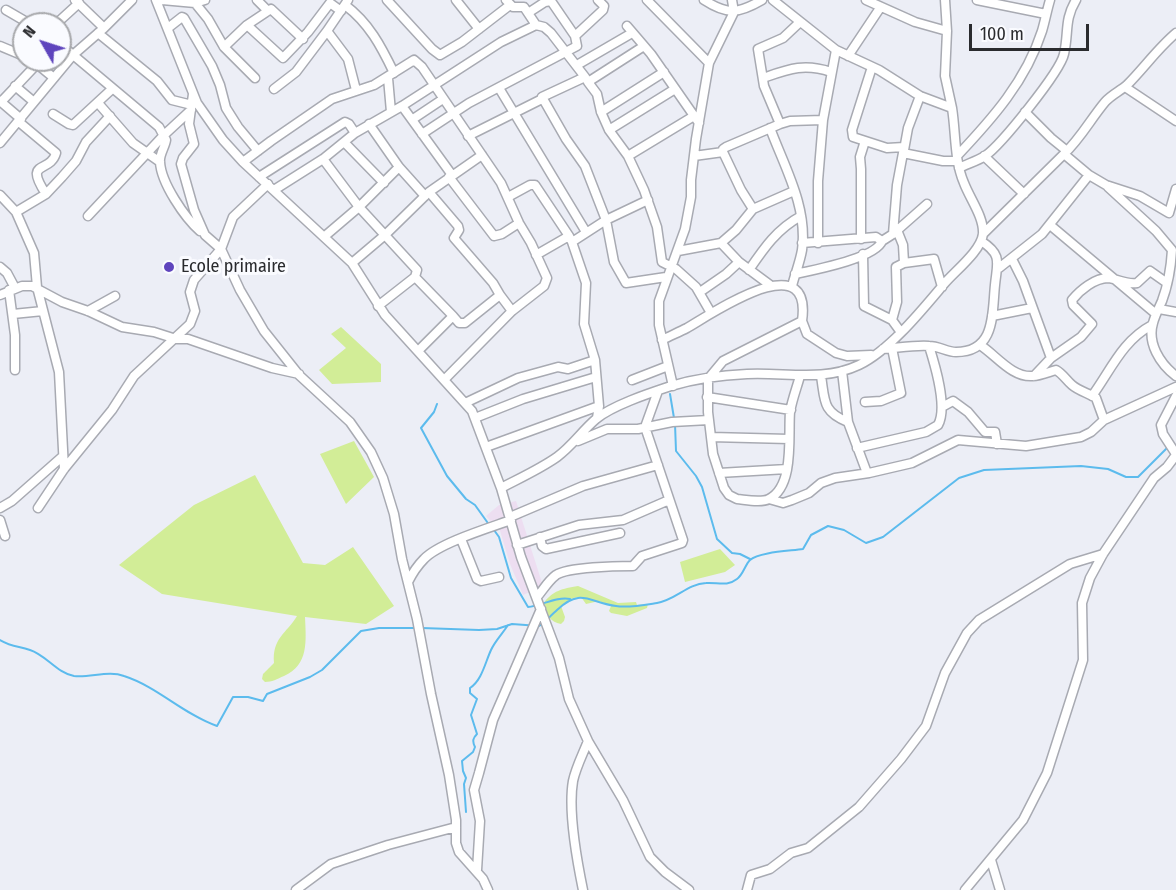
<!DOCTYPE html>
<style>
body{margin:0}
#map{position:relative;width:1176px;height:890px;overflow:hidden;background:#eceef6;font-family:"Fira Sans Condensed",sans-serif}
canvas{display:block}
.north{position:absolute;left:12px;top:12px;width:60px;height:60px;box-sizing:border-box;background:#fafbff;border:2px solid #a7a8ab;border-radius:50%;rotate:309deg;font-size:16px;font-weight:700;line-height:24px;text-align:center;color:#2a2b2e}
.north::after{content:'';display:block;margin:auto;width:21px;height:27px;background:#5f45bd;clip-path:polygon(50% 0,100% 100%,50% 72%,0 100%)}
.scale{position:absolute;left:969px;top:24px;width:120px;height:27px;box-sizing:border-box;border:3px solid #2a2b2e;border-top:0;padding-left:8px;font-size:18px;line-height:21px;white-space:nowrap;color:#2a2b2e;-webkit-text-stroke:4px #fafbff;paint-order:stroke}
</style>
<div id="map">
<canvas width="1176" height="890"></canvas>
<div class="north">N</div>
<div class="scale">100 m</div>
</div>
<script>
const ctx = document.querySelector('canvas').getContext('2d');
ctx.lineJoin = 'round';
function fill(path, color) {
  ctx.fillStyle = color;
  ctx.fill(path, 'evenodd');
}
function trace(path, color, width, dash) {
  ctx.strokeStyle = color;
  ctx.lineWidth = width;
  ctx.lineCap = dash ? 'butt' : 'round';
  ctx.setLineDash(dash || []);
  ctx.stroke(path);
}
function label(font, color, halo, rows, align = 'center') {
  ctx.font = font + ' "Fira Sans Condensed",sans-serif';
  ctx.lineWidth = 6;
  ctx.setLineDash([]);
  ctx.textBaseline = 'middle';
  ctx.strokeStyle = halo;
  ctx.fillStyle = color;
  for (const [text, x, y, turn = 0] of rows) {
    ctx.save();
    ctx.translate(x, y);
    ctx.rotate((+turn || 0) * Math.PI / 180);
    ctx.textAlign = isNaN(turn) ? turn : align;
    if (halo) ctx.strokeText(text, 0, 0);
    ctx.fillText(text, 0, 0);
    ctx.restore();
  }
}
fill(new Path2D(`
 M516 501 543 586 523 595 510 564 498 524 494 525 486 516 499 505Z`), '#eddef1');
fill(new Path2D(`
 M341 327 381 364V382L332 384 319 370 346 348 331 334Z
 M354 441 374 477 346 504 320 454Z
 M255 475 303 563 325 565 353 547 394 606 366 624 305 617C306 641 309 665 284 676 277 679 272 682 265 682L262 679 263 674 274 663C272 638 286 634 297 616L162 594 119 565 194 505Z
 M720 549 735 565 725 572 685 582 680 562Z
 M578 586 618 603 636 602 637 605 648 604 647 608 627 616 611 613 609 611 611 606 599 601 586 604 581 597 573 598 561 606 565 617 564 621 561 624C550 622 546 614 543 604 553 590 562 589 578 586Z`), '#d2ed97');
trace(new Path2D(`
 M670 394 674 418
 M437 404 434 412 421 428 447 476 466 499 475 505 490 526
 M675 424 676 451 696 476 702 487 717 539 732 553 740 554 750 559
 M494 530 499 537 511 578 528 607C541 606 557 596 570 599
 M548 619C551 615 554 613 557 610 581 587 590 603 616 606 628 608 644 605 657 603 676 600 687 584 706 583 717 582 727 587 737 579 743 575 745 565 750 560 759 552 790 551 803 549L811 535 828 526 844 530 866 543 883 537 959 478 984 470 1081 466 1108 469 1126 477H1138L1168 447
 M422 628 479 630 497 629 512 624 539 626 544 623
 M0 640C12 647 18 646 30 650 46 655 57 673 74 676 90 678 109 670 124 676 158 687 183 714 217 726L233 697H248L263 701 267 694 310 677 322 670 361 631 379 628H417
 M466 812 464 784 466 778 463 771 462 761 473 752 475 747C472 741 473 738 477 734L471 715 477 699 470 693V688C482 680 485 663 491 650 495 641 503 633 508 625`), '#5cbbed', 2);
const minor = new Path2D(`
 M75 0 104 28
 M156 0 197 103 223 140 243 162 352 263 385 315 472 411 501 488 521 557 559 658 569 699 588 741C583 754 576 767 573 781 568 810 577 861 583 890
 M162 0 195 3 205 0
 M257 0 268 11
 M348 0 327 31 348 59 356 90
 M387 0 432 49 440 55 462 42 510 5
 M456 0 479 29
 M647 0 709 63
 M704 0C727 15 738 14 762 0
 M866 0 915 22 947 31
 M945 0 947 31 945 76 952 108
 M977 0 1046 14
 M195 3 208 19 224 47 255 78
 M345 5C369 23 381 46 394 73
 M6 10 30 24
 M528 13 545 2 551 1 575 36
 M56 24 79 3
 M247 25 283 58 308 32 330 3 341 11
 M536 25 544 27 551 33 585 77
 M627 26 651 54 699 123
 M168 28 182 17 184 18 212 66 220 85 226 108 238 127 258 151
 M98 33 157 81 172 100 192 105
 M60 44 159 127 166 140C165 147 159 155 160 162 161 183 185 218 200 231
 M0 46 24 56
 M644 46 588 82 585 77 542 97 566 139 585 166 606 220 614 262 626 283 666 277
 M224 47 247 25 271 9 303 39
 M848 56 880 8
 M32 60 54 78
 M577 65 632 33
 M872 67 852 130 853 137 887 148 904 147
 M388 78 391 112
 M763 78C789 69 804 63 831 72
 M588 82 597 94 601 112 609 130 628 156 644 190 657 227 662 262 676 269 696 287 711 313
 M15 86 34 102
 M1125 87 1176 121
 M499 88 586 232
 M274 89 296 72 327 31
 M193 94 189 124 194 144 183 158 181 164 194 210 205 235 221 249 240 290 264 331 299 375 350 422 371 452 383 478 394 514 402 559 417 619 431 694 449 775 456 820V843L459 852 483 879 488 890
 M0 101 21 119
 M1 102 37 64
 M98 103 133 143 160 162
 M402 106 452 175
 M601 112 664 72
 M1025 112 1051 138 1067 151
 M53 114 69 124 73 125 112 89
 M413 119 443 99
 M19 122 56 153C50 174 23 159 46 194
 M369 124 399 167 425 196
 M780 124 764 86 758 49 783 38 800 22
 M770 128C784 166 808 207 802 250 800 262 795 274 792 286
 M609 130 675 89
 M422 134 469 103 577 46 575 36 603 10 604 6 598 0
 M468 136 542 99
 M344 142 384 183
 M0 143 73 55 104 28 132 0
 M904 150 908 128 920 96
 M723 152V149L726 147 780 124 790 121 823 120
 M628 156 694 116
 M694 156 723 152 741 190 753 209
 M957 156C992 119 1026 81 1042 31 1045 21 1047 10 1050 0
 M984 156 1024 194
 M323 159 359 207 417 270 415 277 378 306
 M243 162 271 141 332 99 374 85 414 60 422 67 501 183 519 223 531 243 547 278 544 286 512 311 444 380
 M959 168C967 164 977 161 985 156 1001 145 1060 72 1064 54 1069 32 1064 20 1076 0
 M1089 175 1064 154C1081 138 1090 120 1105 102 1111 95 1120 91 1127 85 1144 68 1158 48 1176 33
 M259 177 345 122 349 124 355 133
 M449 177 494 236 502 234 519 223
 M1108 187 1156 231 1172 250C1171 267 1168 285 1162 301 1159 308 1155 315 1153 323 1147 343 1160 364 1176 376
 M274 190 323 159 355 133 402 106 501 42 536 25 524 7H513L506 0
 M429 192 458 226 459 230 454 238 493 283 500 295
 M0 195 16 212 46 194 62 177 76 161 86 142 110 116
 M508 197 530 185H535L569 236
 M16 212 34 253 37 287 59 372 64 469
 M88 216 164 135 191 110
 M1050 225 1156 314
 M897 230 903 245 904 263 934 259 942 287
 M893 234 897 185 903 153 943 161H957
 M983 234 1064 154
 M325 236 359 207 399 167
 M861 239V169L860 157 865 141
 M572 242 586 283 584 324 595 360 599 406 597 418
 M721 243 739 262 770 285
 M802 243 876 237 882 241 893 234 927 204
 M818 243V181L823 120 836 50
 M678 251 721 243 736 230 753 209 794 191
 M863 254 864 306 892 320 900 331
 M536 255 569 236 572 242 606 220 648 200
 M1012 259 1023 281 1051 358 1081 337 1092 324 1073 305 1072 300C1080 290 1095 278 1108 278 1118 279 1127 285 1137 283L1150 271 1167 283
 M352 263 385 235 429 192 482 155
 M0 267 7 273 15 288
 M999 268 1042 234 1089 175 1106 185 1140 196 1169 213 1176 189
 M749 270C764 248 777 229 801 216
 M795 274C814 270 876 258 882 241
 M415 277 453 316 418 351
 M9 290 15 335V370
 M700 292 726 274 739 262
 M0 295 22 286H32L62 302 88 311 122 327 154 332 176 339H188L272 368 299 374
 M1159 309 1176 312
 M88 311 115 296
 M13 314 43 311
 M453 316 459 323H465L500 295 512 311
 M992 316 1032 308
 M892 320 897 302 896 267 904 263
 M662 340C670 336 679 332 687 328 713 313 813 244 802 321
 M980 345C996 355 1012 378 1033 376 1040 376 1049 372 1056 370 1063 374 1066 380 1072 385 1079 391 1088 393 1096 398L1104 420
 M883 349C898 348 914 345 929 346 939 346 947 352 956 352 996 352 992 313 995 285 997 263 1003 255 981 241
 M842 371 848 422 867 473
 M800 376C797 387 792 400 790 412 788 435 795 486 769 499 761 503 747 500 737 499L729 495 724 488 713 454 708 412V379L723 361 802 321 807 334 836 353 847 356 871 355
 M821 376C825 400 822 412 848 422
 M1034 376 1051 358
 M632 380 668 366
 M673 386 659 325V301L685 229 691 197V180L696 139 709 63 734 12 732 0
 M1092 396C1111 370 1122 341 1152 325
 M1176 396 1161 425 1163 434 1176 454
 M707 397 791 410
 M865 402 881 401 901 393 892 348
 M465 403 518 378 558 367 568 369 595 360
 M942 407 953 401 968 412 985 432H995L997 444
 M475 418 523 399 596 377
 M711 437 789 439
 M578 441 607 429H638L672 422 709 420
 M486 447 599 406
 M857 448 926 432 938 425C948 407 935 365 929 346
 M719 473 787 469
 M501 488C520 478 540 469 557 457 572 446 582 431 596 419 613 405 650 393 671 386 694 379 723 375 747 374 786 372 823 382 859 365 890 350 922 310 944 284 955 271 981 251 983 234 984 217 970 199 964 183 954 160 956 133 952 108L920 96 879 70 836 50 773 0
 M769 499 783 503 792 500 809 493 821 483 835 478 869 473 912 463 958 440 1026 446 1081 437 1091 432 1104 420 1176 387
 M0 508 12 501 63 456
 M38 508 64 469 112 410 134 376 190 324 195 311 190 292 194 280 221 249 233 217 268 184
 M510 517 583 486 658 465
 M0 520 5 536
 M540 537 542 546 546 549 620 533
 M461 539 477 579 481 581 499 577
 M517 545 579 525 623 520 669 500
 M408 582C412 574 417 566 424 559 439 543 489 528 511 520
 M537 597C543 590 548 581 556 575 568 567 617 566 633 566L642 556 682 543 683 540 645 427 658 391
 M588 741 623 800 650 857 665 872 689 890
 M991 860 1000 890
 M477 870 480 821 474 790 479 773 493 720 541 609
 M296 890 331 864 388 845 456 827
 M747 890 751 875 770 869 791 853 808 848 859 807 901 759 926 726 945 673 967 633 979 620 1070 564 1103 554
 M965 890 1023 820 1047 773 1083 660 1082 603 1090 578 1103 554 1154 478 1167 467 1176 455`);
trace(minor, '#a8aab2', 11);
trace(minor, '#fff', 8);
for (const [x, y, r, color] of [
 [169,267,6,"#5f45bd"]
]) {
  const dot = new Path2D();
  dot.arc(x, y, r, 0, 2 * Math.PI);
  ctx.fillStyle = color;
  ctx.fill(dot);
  trace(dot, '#fafbff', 2);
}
label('18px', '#2a2b2e', '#fafbff', [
 ["Ecole primaire",181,267]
], 'left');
</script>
